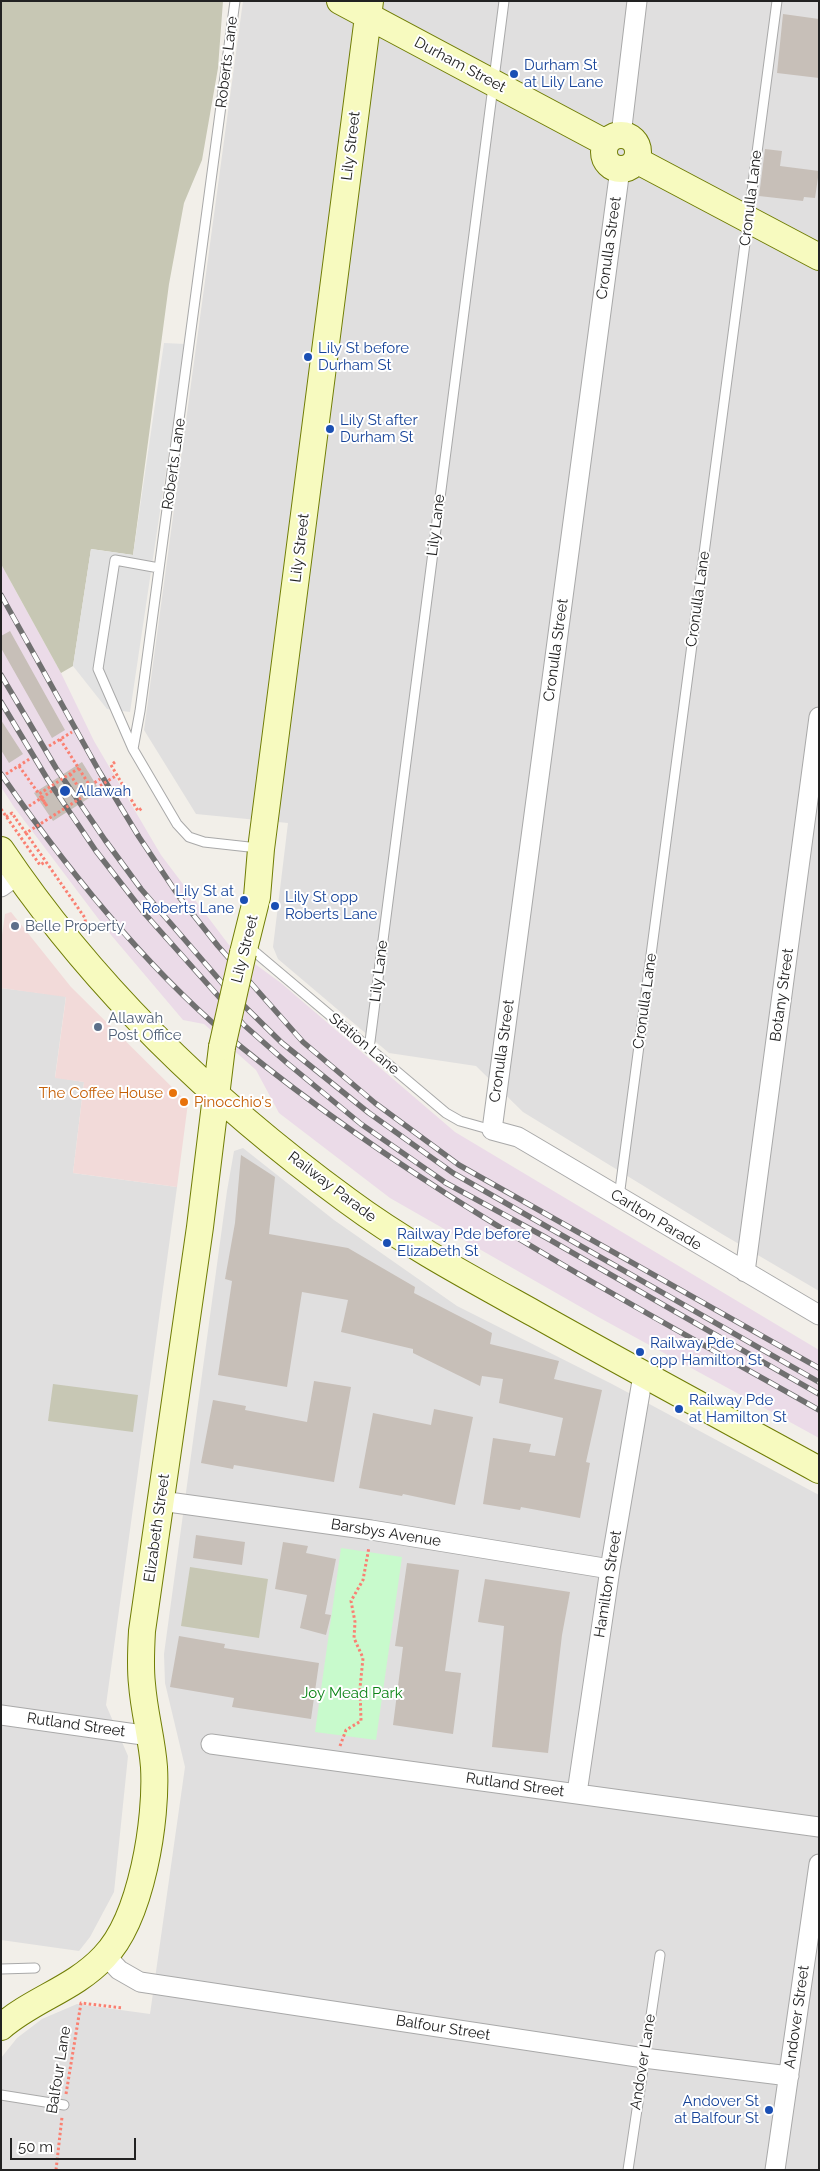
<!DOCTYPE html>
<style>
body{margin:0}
#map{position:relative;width:820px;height:2171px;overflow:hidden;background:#f2efe9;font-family:Raleway,sans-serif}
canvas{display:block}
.frame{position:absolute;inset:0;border:2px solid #222;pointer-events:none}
.scale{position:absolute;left:10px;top:2138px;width:126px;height:22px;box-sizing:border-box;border:2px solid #222;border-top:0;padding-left:6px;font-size:15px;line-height:18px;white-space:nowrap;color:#222;-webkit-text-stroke:4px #fff;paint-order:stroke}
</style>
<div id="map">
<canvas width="820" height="2171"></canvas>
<div class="frame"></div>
<div class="scale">50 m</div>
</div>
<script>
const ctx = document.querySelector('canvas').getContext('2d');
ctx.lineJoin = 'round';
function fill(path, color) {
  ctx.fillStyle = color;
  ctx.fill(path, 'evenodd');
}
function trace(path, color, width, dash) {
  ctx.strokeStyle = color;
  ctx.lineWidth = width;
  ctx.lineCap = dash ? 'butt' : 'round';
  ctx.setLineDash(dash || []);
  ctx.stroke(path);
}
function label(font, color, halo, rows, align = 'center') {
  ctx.font = font + ' Raleway,sans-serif';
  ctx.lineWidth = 4;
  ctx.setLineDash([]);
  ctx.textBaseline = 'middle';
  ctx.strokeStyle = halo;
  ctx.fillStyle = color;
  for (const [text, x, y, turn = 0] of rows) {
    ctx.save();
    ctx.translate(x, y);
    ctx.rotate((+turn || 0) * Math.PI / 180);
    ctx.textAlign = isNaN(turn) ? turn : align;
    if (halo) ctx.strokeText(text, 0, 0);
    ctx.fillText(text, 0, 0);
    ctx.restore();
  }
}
fill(new Path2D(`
 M243 1H819V1291L722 1234 523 1112 476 1066 389 1053 278 959 273 947 288 823 196 814 144 730Z
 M1 988 66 996 55 1077 84 1082 73 1173 177 1187 106 1705 128 1756 114 1892 90 1937 79 1951 1 1940Z
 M243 1148 334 1220 457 1306 612 1384 819 1495V2170H1V2058L17 2038 42 2019 77 2004 150 2014 185 1767 165 1683 164 1654 227 1191 234 1151Z`), '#e0dfdf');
fill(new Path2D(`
 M11 912 71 987 188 1103 177 1187 73 1173 84 1082 55 1078 66 997 1 988V942L5 914Z`), '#f2dad9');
fill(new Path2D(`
 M1 564 61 673 94 741 161 855 229 945 281 983 455 1132 819 1350V1438L600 1318 390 1198 279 1113 256 1070 204 1024 183 1020 106 929 14 807 1 787Z`), '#ebdbe8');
fill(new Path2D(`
 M1 1H223L218 68 202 160 184 203 169 284 133 555 91 549 73 666 61 673 1 564Z
 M53 1384 138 1395 133 1432 48 1421Z
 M190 1567 268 1579 259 1638 181 1626Z`), '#c7c7b4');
fill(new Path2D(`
 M341 1548 402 1557 376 1740 315 1732Z`), '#c8facc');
fill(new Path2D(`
 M164 343 185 344 130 712 107 709 73 666 91 549 133 555Z`), '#e2e2e2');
fill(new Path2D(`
 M783 14 819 19V78L777 73Z
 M765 149 782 151 780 166 819 171 815 198 804 197 803 201 759 196Z
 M10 631 65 730 52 738 1 648V636Z
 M1 720 23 754 9 763 1 750Z
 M82 762 100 791 53 821 34 793Z
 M241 1155 275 1177 269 1234 348 1248 415 1287 414 1293 492 1333 490 1344 559 1361 554 1379 602 1390 586 1462 590 1463 580 1518 521 1507 520 1510 483 1504 493 1438 531 1444 529 1452 555 1456 563 1418 499 1403 503 1379 482 1376 480 1386 413 1353V1349L341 1332 348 1300 302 1292 287 1387 218 1375 232 1281 225 1279 235 1223Z
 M314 1381 351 1387 334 1482 234 1465 233 1469 201 1463 213 1400 246 1406 245 1410 307 1422Z
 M434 1409 473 1417 455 1505 403 1494 402 1496 359 1488 373 1413 431 1425Z
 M196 1535 245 1542 242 1565 193 1558Z
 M283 1542 308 1546 306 1553 336 1559 325 1614 331 1615 326 1635 300 1628 307 1595 275 1589Z
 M407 1563 459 1570 445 1671 461 1673 453 1734 393 1725 403 1647 395 1646Z
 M485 1579 570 1592 562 1635 548 1753 492 1747 504 1626 478 1622Z
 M179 1636 225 1644 224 1648 319 1663 311 1719 232 1707 234 1698 170 1687Z`), '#c7bfb8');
const lane = new Path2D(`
 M159 568 115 560 98 669 133 749 177 824 189 837 204 842 258 848
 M133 749 140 711 235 1
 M249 947 446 1113 460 1121 492 1130
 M369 1049 504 1
 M619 1197 777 1
 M1 1969 35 1968
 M1 2095 64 2105
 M628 2170 660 1955`);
const street = new Path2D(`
 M621 135 637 1
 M620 169 492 1130 518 1137 530 1144 819 1315
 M1 887 18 875
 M745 1272 819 717
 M161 1501 371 1530 610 1569
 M1 1715 150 1736
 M211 1744 819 1827
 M577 1793 610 1569 643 1375
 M106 1956 119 1970 140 1982 644 2058 789 2076
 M775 2170 819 1864`);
const secondary = new Path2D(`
 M340 1 606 143
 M604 152a17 17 0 1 1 34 0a17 17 0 1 1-34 0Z
 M636 160 819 257
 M1 850C93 987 215 1104 348 1201 406 1244 472 1279 535 1314 629 1367 724 1418 819 1470
 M243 953 257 897 261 849 370 1
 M1 2027C33 1999 74 1989 104 1957 142 1918 157 1819 154 1767 152 1739 144 1712 142 1684 140 1667 141 1649 142 1631L200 1227 222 1047`);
trace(lane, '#a9a9a9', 11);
trace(street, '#a9a9a9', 21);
trace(secondary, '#707d05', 28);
trace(new Path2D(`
 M60 739 90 786
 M49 746 72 732
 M115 762 111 765 138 811 142 808
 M19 766 39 794
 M6 774 31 758
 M78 794 100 779
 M41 798 47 806
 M29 806 52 791
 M1 809 40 865 45 862
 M6 817 12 813 16 819
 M26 833 85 918 86 928
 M340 1746 346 1730 361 1721 360 1688 363 1658 354 1638 355 1622 351 1601 363 1580 369 1547
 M66 2094 81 2003 123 2008
 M56 2170 62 2117`), '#fa8072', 3, [2.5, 2.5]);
trace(lane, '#fff', 9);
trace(street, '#fff', 19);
trace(secondary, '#f7fabf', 26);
const rail = new Path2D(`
 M1 595 99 771 139 837 180 898 218 946 303 1042 375 1103 459 1165 819 1368
 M1 675 56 768 105 840 141 889 229 991 282 1043 369 1113 453 1173 819 1382
 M1 702 48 780 96 851 145 914 244 1025 287 1063 361 1124 446 1183 545 1237 819 1394
 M1 774C69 872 148 971 240 1046 417 1191 621 1298 819 1410`);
trace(rail, '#707070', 5.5);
trace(rail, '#fff', 4, [11]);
const secondaryBridge = new Path2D(`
 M222 1047 243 953`);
trace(secondaryBridge, '#707d05', 28, []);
trace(new Path2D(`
 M70 774 84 796
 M47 806 39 794 79 768
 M16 819 26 833 117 775`), '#fa8072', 3, [2.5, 2.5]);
trace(secondaryBridge, '#f7fabf', 26);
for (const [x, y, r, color] of [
 [514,74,5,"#1a4fb4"],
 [308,357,5,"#1a4fb4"],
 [330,429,5,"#1a4fb4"],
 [65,791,6,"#1a4fb4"],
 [244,900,5,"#1a4fb4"],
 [275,906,5,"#1a4fb4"],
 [15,926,5,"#5c6f8a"],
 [98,1027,5,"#5c6f8a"],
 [173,1093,5,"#e8710a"],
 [184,1102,5,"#e8710a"],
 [387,1243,5,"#1a4fb4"],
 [640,1352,5,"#1a4fb4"],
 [679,1409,5,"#1a4fb4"],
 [769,2110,5,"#1a4fb4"]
]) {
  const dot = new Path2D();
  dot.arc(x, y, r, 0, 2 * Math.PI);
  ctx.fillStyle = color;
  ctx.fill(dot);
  trace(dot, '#fff', 2);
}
label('15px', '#222', '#fff', [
 ["Roberts Lane",227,62,-83],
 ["Durham Street",460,65,28],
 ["Lily Street",351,146,-83],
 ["Cronulla Lane",751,198,-83],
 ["Cronulla Street",609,248,-82],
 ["Roberts Lane",174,464,-82],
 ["Lily Lane",436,525,-83],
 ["Lily Street",300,548,-83],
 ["Cronulla Lane",698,599,-82],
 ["Cronulla Street",556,650,-82],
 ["Lily Street",245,949,-76],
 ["Lily Lane",379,971,-83],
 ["Botany Street",782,995,-82],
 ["Cronulla Lane",645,1001,-82],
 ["Station Lane",364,1044,40],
 ["Cronulla Street",502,1051,-82],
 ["Railway Parade",332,1187,37],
 ["Carlton Parade",656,1220,31],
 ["Elizabeth Street",157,1528,-82],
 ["Barsbys Avenue",386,1533,9],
 ["Hamilton Street",608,1584,-81],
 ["Rutland Street",76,1725,8],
 ["Rutland Street",515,1785,8],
 ["Andover Street",797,2017,-82],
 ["Balfour Street",443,2028,9],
 ["Andover Lane",643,2062,-81],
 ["Balfour Lane",59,2070,-81]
]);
label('15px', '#164399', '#fff', [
 ["Durham St",524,65],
 ["at Lily Lane",524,82],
 ["Lily St before",318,348],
 ["Durham St",318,365],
 ["Lily St after",340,420],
 ["Durham St",340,437],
 ["Allawah",76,791],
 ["Lily St at",234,891,"right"],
 ["Roberts Lane",234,908,"right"],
 ["Lily St opp",285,897],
 ["Roberts Lane",285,914],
 ["Railway Pde before",397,1234],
 ["Elizabeth St",397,1251],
 ["Railway Pde",650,1343],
 ["opp Hamilton St",650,1360],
 ["Railway Pde",689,1400],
 ["at Hamilton St",689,1417],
 ["Andover St",759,2101,"right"],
 ["at Balfour St",759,2118,"right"]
], 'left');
label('15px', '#4e5e75', '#fff', [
 ["Belle Property",25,926],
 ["Allawah",108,1018],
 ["Post Office",108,1035]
], 'left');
label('15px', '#c56008', '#fff', [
 ["The Coffee House",163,1093],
 ["Pinocchio's",194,1102,"left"]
], 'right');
label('15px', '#0c8416', '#fff', [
 ["Joy Mead Park",352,1693]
]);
</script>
